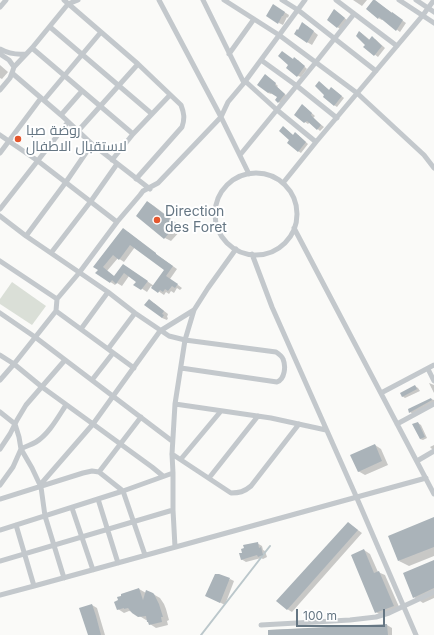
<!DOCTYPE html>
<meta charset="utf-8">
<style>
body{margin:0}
#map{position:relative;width:434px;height:635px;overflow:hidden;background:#fafaf8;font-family:Inter,sans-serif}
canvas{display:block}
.scale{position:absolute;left:296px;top:609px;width:89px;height:18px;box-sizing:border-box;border:2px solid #657683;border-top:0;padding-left:5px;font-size:12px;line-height:14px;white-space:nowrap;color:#657683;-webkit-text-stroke:3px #fff;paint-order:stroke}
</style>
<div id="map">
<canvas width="434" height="635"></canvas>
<div class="scale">100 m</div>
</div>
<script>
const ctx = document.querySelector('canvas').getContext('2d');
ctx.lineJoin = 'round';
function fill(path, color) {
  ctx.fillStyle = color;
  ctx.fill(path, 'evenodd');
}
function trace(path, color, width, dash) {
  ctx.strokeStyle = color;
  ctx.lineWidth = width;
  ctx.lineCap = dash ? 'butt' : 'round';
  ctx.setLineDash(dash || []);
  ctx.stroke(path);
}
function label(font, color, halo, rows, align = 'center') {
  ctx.font = font + ' Inter,Cairo,sans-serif';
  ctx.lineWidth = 4;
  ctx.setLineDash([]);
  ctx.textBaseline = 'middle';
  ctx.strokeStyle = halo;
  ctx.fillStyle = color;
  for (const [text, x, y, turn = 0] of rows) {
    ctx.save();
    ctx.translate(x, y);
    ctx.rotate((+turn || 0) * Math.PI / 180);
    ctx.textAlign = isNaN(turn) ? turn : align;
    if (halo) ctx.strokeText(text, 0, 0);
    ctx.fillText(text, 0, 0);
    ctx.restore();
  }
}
fill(new Path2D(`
 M12 282 46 306 32 325 0 304V299Z`), '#dadfd7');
fill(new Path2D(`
 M353 0H367L362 6Z
 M374 0 406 23 400 32 383 19 382 20 378 18Z
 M278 8 289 15 288 18 287 17 283 25 279 23Z
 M337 12 347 20 340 29 328 20Z
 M307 26 318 35 312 45 307 42Z
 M360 32 370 40 375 39 385 48 378 57 365 47 366 45Z
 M293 60H298L307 69 301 77 298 76 289 65Z
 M0 65 8 72 2 79 0 78Z
 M268 77 278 86 277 87 287 96 281 103 278 102V97L272 93 271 94 268 93Z
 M319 82 329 90H334L344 98 337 107 334 105 325 95Z
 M305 107 315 116 313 118 324 127 320 131 310 122 308 124 295 115Z
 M283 127 294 136 298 135 308 144 301 153 298 151 290 140Z
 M148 202 154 206 183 228 171 241 165 238Z
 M128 232 160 257 177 269 170 279 182 288 180 290 177 288 174 293 171 291 169 294 166 292 164 295 151 286 147 292 135 284 137 281 129 276 122 286 117 283 115 285 97 273ZM135 247 165 270 154 286 128 268 115 277 107 271 118 258 124 262Z
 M154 303 168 314 167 317 168 318 167 320 162 318Z
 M429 383 434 385V393Z
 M415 386 418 388 420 391 405 398 402 396Z
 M431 399 434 400V402L413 414 410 412Z
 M418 423 421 425 427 438 423 440 420 439Z
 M375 445 381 449 388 465 365 475 358 471Z
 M434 445V450H433L430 447Z
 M434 518V556L409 566 399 561Z
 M348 523 362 533 292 612 287 609Z
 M257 543 262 546 263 550 265 551 267 557 263 559 261 558 246 562 241 559 243 553Z
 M364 550 370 554 378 572 385 575 400 609 382 616 376 612Z
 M434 561V598L423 603 414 597Z
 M230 579 234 581 225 605 211 598Z
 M139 589 146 593 153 594 160 598 164 604 166 609 169 620 167 621 168 625 156 628 150 624 147 620H146L133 612 129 611 124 613 118 609Z
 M92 605 97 608 105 635H89Z
 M387 625 392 628V635H269V630Z`), '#0003');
trace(new Path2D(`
 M201 635 270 546`), '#bbc7cb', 2);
fill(new Path2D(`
 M373 0H375L392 13V12L403 20 396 31 379 17 378 19 366 9Z
 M273 4 285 12 283 16H282L278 24 266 16Z
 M334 9 345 18 337 28 327 20Z
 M302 22 314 31 307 43 294 34 297 29 298 30Z
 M359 31 369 40 372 36 382 46 374 56 363 47 365 45 356 36Z
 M282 51 293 59 294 57 305 66 297 77 286 68 288 65 278 56Z
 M265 74 276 83 275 85 285 94 278 103 275 100 277 97 269 92 268 93 257 85Z
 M319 81 329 90 331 87 342 96 334 106 323 97 324 95 315 86Z
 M302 104 312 113 311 115 321 125 317 130 307 121 304 123 294 115Z
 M283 126 293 135 295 132 306 142 298 152 287 143 289 140 279 131Z
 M147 201 177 224 164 239 136 216Z
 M123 228 156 253V254L173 266 166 276 178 284 175 288 172 286 168 291 165 289 163 292 160 290 158 293 151 288 164 270 130 245 119 260 113 255 103 267 114 276 123 264 148 281 141 290 133 285 136 282 124 273 116 284 112 280 110 283 95 273 98 270 93 267Z
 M149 299 164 311 162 314 164 315 162 318 144 305Z
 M415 385 417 389 402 397 400 393Z
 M431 398 432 400 409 413 408 409Z
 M418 422 425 437 420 439 412 424Z
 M375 444 382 461 358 472 350 455Z
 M434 517V547L398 561 388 536Z
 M348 522 358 530 287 610 276 601Z
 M258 542 259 548 261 547 263 555 258 557 257 555 241 560 239 553H242L241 549 244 548 243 545Z
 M364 549 374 573 379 571 394 606 375 613 351 555Z
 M434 560V588L413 598 403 573Z
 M215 574H219L230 578 220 603 205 596Z
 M139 588 143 600 146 590 153 593 154 594 159 604 163 617H161L162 622 149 625 148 622H147L146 616 138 617 132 613 128 608 124 609V608L117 610 114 602 118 600 117 597 121 596V594Z
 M92 604 96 616 101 635H88L79 608Z
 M387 624 388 635H268V630Z`), '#aab3b9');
trace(new Path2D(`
 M64 0 138 64 181 105C184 113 185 118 182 127L136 179
 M159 0 221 117 249 174
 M203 0 244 83
 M224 0 279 35 357 93 424 155 434 168
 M282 0 298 10 376 71
 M336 0 397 46
 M399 0 434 23
 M416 0 434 12
 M0 7 6 0
 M50 27 152 114
 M32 48 133 134 112 160
 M0 49C9 54 16 55 26 54
 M0 54 9 60 14 67
 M229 54 254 19
 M261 60 297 86 337 118
 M12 73 61 115 92 144 150 189
 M245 81 277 110 316 142
 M0 90 10 78 12 73 14 67 32 48 68 4 78 0
 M44 100 101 32
 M61 115 82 91
 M78 131 138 64
 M133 134 170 95
 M0 135 38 161 117 222
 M0 153 41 98
 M240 155 316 62 354 14
 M215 214a41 41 0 1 1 82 0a41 41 0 1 1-82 0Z
 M283 183 316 142 423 15 434 0
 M0 209 68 122
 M0 216 26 236 108 292 135 313 169 336 185 340 276 352C279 354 282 356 283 359 286 366 285 379 277 382L181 368
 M294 228 434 494
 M26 236 66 182 92 144
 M51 253 91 201 117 164
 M252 254 272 307 356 496 416 635
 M0 261 57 299
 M56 311 134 368
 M0 313 35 337 172 441
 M81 329 108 292
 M108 349 135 313
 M0 355 14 364 42 387 93 424 152 467 163 476
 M428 369 434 381
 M0 380 14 364 56 311 57 299 79 273 117 222 140 195 143 191 158 183 221 117 228 102 244 83 305 0
 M92 380 113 353
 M381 393 434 365
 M175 404 271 418 326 430
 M0 412 15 424 19 437 21 449 32 468 40 485
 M397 424 434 404
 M0 449 10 434 17 420 26 405 65 360
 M172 454 231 493C239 493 244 492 251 486L299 424
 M181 459 221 411
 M417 461 434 451
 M99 472 141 417
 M173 473V510L175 547
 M209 478 258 416
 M0 485 13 467 21 449C26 446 31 445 36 442 49 434 58 417 66 405
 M0 499 83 473 92 471 99 472 123 491 145 555
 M98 499 118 563
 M72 508 93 570
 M0 530 123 491 173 473 172 454 175 404 185 340 194 310 208 288 236 249
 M0 561 173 510
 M64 578 45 516 41 487 40 485 93 424 160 331 194 310
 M34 586 426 478
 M0 595 34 586 16 525
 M261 625 350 620 376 617 389 613 434 592`), '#c3c8cc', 5);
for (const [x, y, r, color] of [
 [18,139,4,"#e4572e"],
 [157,220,4,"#e4572e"]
]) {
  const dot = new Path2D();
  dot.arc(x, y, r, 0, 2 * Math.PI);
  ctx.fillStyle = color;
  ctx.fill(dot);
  trace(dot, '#fff', 1.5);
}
label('14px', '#657683', '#fff', [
 ["روضة صبا",26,131],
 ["لاستقبال الاطفال",26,147],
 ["Direction",165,212],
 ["des Foret",165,228]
], 'left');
</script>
